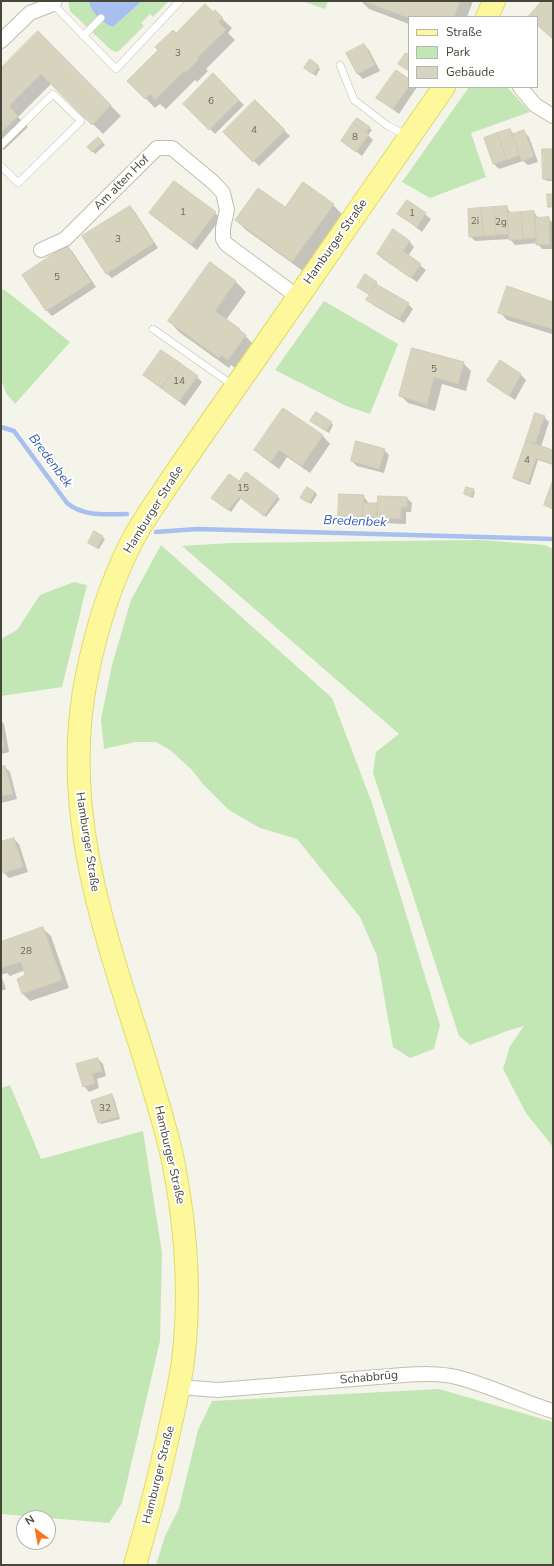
<!DOCTYPE html>
<meta charset="utf-8">
<style>
body{margin:0}
#map{position:relative;width:554px;height:1566px;overflow:hidden;background:#f4f4ea;font-family:"Nunito Sans",sans-serif}
canvas{display:block}
.frame{position:absolute;inset:0;border:2px solid #484638;pointer-events:none}
.legend{position:absolute;left:408px;top:16px;width:130px;height:72px;box-sizing:border-box;background:#fff;border:1px solid #b6b5af;margin:0;padding:5px 7px;list-style:none;font-size:12px;color:#484638}
.legend li{display:flex;align-items:center;gap:8px;height:20px}
.legend b{width:20px;border:1px solid #b6b5af}
.north{position:absolute;left:16px;top:1510px;width:40px;height:40px;box-sizing:border-box;background:#fff;border:1px solid #b6b5af;border-radius:50%;rotate:328deg;font-size:11px;font-weight:700;line-height:16px;text-align:center;color:#484638}
.north::after{content:'';display:block;margin:auto;width:14px;height:18px;background:#f57520;clip-path:polygon(50% 0,100% 100%,50% 72%,0 100%)}
</style>
<div id="map">
<canvas width="554" height="1566"></canvas>
<div class="frame"></div>
<ul class="legend">
<li><b style="height:5px;background:#fcf89b"></b>Straße</li>
<li><b style="height:11px;background:#c3e7b4"></b>Park</li>
<li><b style="height:11px;background:#d6d3bf"></b>Gebäude</li>
</ul>
<div class="north">N</div>
</div>
<script>
const ctx = document.querySelector('canvas').getContext('2d');
ctx.lineJoin = 'round';
function fill(path, color) {
  ctx.fillStyle = color;
  ctx.fill(path, 'evenodd');
}
function trace(path, color, width, dash) {
  ctx.strokeStyle = color;
  ctx.lineWidth = width;
  ctx.lineCap = dash ? 'butt' : 'round';
  ctx.setLineDash(dash || []);
  ctx.stroke(path);
}
function label(font, color, halo, rows, align = 'center') {
  ctx.font = font + ' "Nunito Sans",sans-serif';
  ctx.lineWidth = 4;
  ctx.setLineDash([]);
  ctx.textBaseline = 'middle';
  ctx.strokeStyle = halo;
  ctx.fillStyle = color;
  for (const [text, x, y, turn = 0] of rows) {
    ctx.save();
    ctx.translate(x, y);
    ctx.rotate((+turn || 0) * Math.PI / 180);
    ctx.textAlign = isNaN(turn) ? turn : align;
    if (halo) ctx.strokeText(text, 0, 0);
    ctx.fillText(text, 0, 0);
    ctx.restore();
  }
}
fill(new Path2D(`
 M68 1H89C90 12 103 24 113 27L142 1H169L153 17 150 14 141 23 144 26 120 50 116 52 111 50 70 11Z
 M302 1H328L325 9Z
 M469 87H507L530 112 471 133 486 177 430 198 402 182Z
 M1 289 5 290 70 342 15 404 6 393 1 379Z
 M324 301 398 344 370 414 346 406 275 370Z
 M481 540 545 545 553 549V1147L526 1113 503 1069 510 1046 524 1026 507 1031 470 1045 459 1036 373 773 376 752 399 734 182 546 230 543Z
 M161 545 332 698 372 803 440 1025 434 1049 410 1058 393 1047 377 956 360 917 297 839 260 828 229 810 203 784 191 769 170 750 156 742H135L104 749 101 719 112 665 131 600Z
 M74 582 87 585 62 687 1 696V639L17 630 40 595Z
 M10 1085 41 1159 143 1131 162 1253 160 1341 122 1503 109 1523 1 1514V1088Z
 M439 1389 553 1422V1565H156L165 1536 179 1508 198 1430 212 1401Z`), '#c3e7b4');
fill(new Path2D(`
 M89 1H142L113 27C103 24 90 12 89 1Z`), '#a8c0ef');
fill(new Path2D(`
 M361 1H473L467 17H409V24L369 9Z
 M215 12 232 28 228 33 235 40 206 69 208 71 197 82 195 80 166 109 160 104 155 108 129 81 176 34Z
 M38 33 121 116 103 134 52 83 18 117 28 127 4 150 1 148V69Z
 M364 45 369 50 380 71 363 79 358 74 348 53Z
 M318 67 320 69 316 76 308 70Z
 M213 75 244 105 215 134 185 104Z
 M409 80V87H417L399 114 378 98Z
 M255 102 290 136 259 166 225 132Z
 M357 119 372 130 368 135 373 140 362 156 342 141Z
 M510 130 515 135 524 132 529 137 538 162 528 165 523 161 499 169 494 164Z
 M98 138 105 145 95 154 89 147Z
 M553 150V181H547L544 179Z
 M174 182 221 218 197 250 150 213Z
 M408 201 431 219 422 232 399 214Z
 M333 205 343 215 303 271 246 230 236 220 285 209Z
 M130 207 135 212 158 248 112 278 106 273Z
 M506 207 512 214 534 212 539 219 548 218 553 223V249H542L537 243 515 245 510 239 475 241 470 236Z
 M409 241 414 247 408 256 426 270 417 282 383 259 378 254Z
 M67 246 72 251 96 287 52 316 47 311 23 275Z
 M210 264 236 282 246 292 226 320 239 329 255 346 238 370 231 365 229 368 179 332 169 321Z
 M376 283 378 286 408 304 413 309 404 323 373 305 368 300Z
 M553 303V337L552 334 507 320 500 312Z
 M413 349 463 363 471 371 466 391 442 384 435 411 408 403 400 395Z
 M500 361 521 375 526 380 515 400 488 381Z
 M144 375 197 377 202 382 185 406Z
 M283 409 323 436 330 444 310 473 287 457 279 469 263 457 255 450Z
 M536 414 544 417 549 422 541 447 553 451V465L538 460 530 485 516 480 514 478Z
 M314 423H331L333 425 329 433Z
 M384 450 389 455 384 473 357 466 352 461Z
 M246 473 280 499 266 517 241 498 231 512 215 500 239 482Z
 M473 490 475 492 473 498 465 494Z
 M315 492 317 495 311 504 304 500Z
 M363 496 368 502V504H377L407 498 412 503 411 512H406V524L383 523 380 520 367 519V522L344 521 339 516Z
 M102 537 105 539 99 549 89 543Z
 M1 721 4 724 9 752 1 754Z
 M5 767 10 772 17 799 1 803V768Z
 M14 839 19 844 28 872 9 878 4 873 1 865V843Z
 M43 929 51 936 69 988 30 1001 23 994 27 976 25 970 10 976 7 973 1 975 6 989 1 991V943Z
 M98 1059 103 1064 106 1076 97 1079 99 1088 89 1092 84 1086Z
 M112 1096 114 1098 120 1119 101 1124 99 1122Z`), '#0003');
trace(new Path2D(`
 M1 427 14 431 67 503C84 517 106 514 127 514
 M156 532 197 529 553 539`), '#a8c0ef', 4.5);
const building = new Path2D(`
 M363 1H460L454 17 409 18Z
 M542 1H553V39L537 25V17H528Z
 M205 4 213 12 215 10 223 18 218 22 226 30 197 58 198 60 186 72 184 71 155 100 150 94 145 99 127 81 158 50 155 47 173 30 176 33Z
 M38 31 111 105 92 125 41 74 9 106 18 116 1 133V68Z
 M364 44 375 65 357 74 346 53Z
 M406 53 409 55V71L398 64Z
 M310 59 319 66 313 74 304 68Z
 M396 70 409 79V86L393 109 376 98Z
 M213 73 239 100 209 130 183 104Z
 M255 100 285 130 253 162 223 132Z
 M357 118 370 127 366 132 353 123Z
 M353 123 369 134 356 152 341 141Z
 M510 129 519 155 507 160 497 133Z
 M524 130 534 156 522 161 512 135Z
 M497 133 507 160 493 164 484 138Z
 M98 137 103 142 92 152 87 147Z
 M542 149H553V179H543Z
 M174 181 216 212 191 245 149 213Z
 M303 182 334 204 292 262 235 220 258 188 285 207Z
 M547 194H553V207H548Z
 M407 200 426 213 417 227 397 214Z
 M130 206 154 243 106 274 82 236Z
 M507 206 509 234 496 235 494 207Z
 M494 207 496 235 483 236 481 208Z
 M481 208 483 236 469 237 468 209Z
 M534 211 536 238 523 239 521 212Z
 M521 212 523 239 509 240 507 213Z
 M549 217 550 244 536 245 535 218Z
 M393 229 410 241 403 251 421 264 411 278 377 254Z
 M67 245 91 282 46 311 22 275Z
 M210 262 236 281 215 311 240 329 239 330 246 335 228 360 221 355 219 358 168 321Z
 M365 274 377 282 370 295 357 287Z
 M376 284 409 303 399 319 366 300Z
 M507 286 553 302V324L552 329 498 313Z
 M412 348 464 362 458 384 434 377 427 404 399 396Z
 M161 350 180 363 161 388 143 375Z
 M500 360 521 374 509 396 487 381Z
 M180 363 198 376 179 401 161 388Z
 M283 408 323 435 302 466 279 450 271 462 254 450Z
 M316 412 332 422 326 431 310 421Z
 M535 413 545 416 535 443 526 441Z
 M356 441 385 449 379 469 351 461Z
 M526 441 553 450V464L536 458 528 483 513 478Z
 M246 472 278 496 264 516 239 497 228 510 211 498 229 474 239 481Z
 M553 480V509L544 505Z
 M307 487 315 492 309 503 300 498Z
 M466 487 474 489 471 497 464 494Z
 M339 494 364 495 362 517 338 516Z
 M378 496 407 497V507H401V519L377 518Z
 M363 503H378L377 518 362 517Z
 M94 531 103 536 97 548 88 543Z
 M1 726 4 747 1 748Z
 M1 766H5L13 794 1 796Z
 M14 838 23 867 3 873 1 868V842Z
 M43 927 62 980 22 994 17 979 25 975 21 962 1 968V942Z
 M98 1058 102 1071 92 1074 95 1083 83 1087 76 1064Z
 M112 1094 118 1117 98 1123 91 1101Z`);
fill(building, '#d6d3bf');
trace(building, '#d1ccb3', 1);
const lane = new Path2D(`
 M53 4 116 69 180 1
 M83 36 101 18
 M340 65 354 100 388 126 408 136
 M1 145 53 94 81 121 18 183 1 166
 M153 329 234 386`);
const street = new Path2D(`
 M1 41 30 13 53 4 55 1
 M520 87 535 105 553 116
 M41 250 65 239 157 148H172L214 183 223 193 227 210 223 228V239L226 244 298 297
 M179 1387 218 1390 403 1375C421 1374 439 1373 456 1377 489 1385 520 1401 553 1411`);
const primary = new Path2D(`
 M487 17 494 1
 M135 1565C148 1521 159 1477 169 1432 174 1409 180 1385 183 1361 191 1295 186 1226 173 1161 166 1127 155 1094 145 1060 105 933 59 810 87 675 96 631 110 585 130 545 142 521 158 500 173 477 199 439 225 402 251 365 315 272 380 180 444 87`);
trace(lane, '#c0beac', 8);
trace(street, '#c0beac', 16);
trace(primary, '#e1db6b', 24);
trace(lane, '#fff', 7);
trace(street, '#fff', 14);
trace(primary, '#fcf89b', 22);
label('10px', '#6c695a', null, [
 ["3",178,54],
 ["6",211,102],
 ["4",254,131],
 ["8",355,138],
 ["1",183,213],
 ["1",412,214],
 ["2i",475,222],
 ["2g",501,223],
 ["3",118,240],
 ["5",57,278],
 ["5",434,370],
 ["14",179,382],
 ["4",527,461],
 ["15",243,489],
 ["28",26,952],
 ["32",105,1109]
]);
label('12px', '#484638', '#fff', [
 ["Am alten Hof",122,183,-45],
 ["Hamburger Straße",336,242,-55],
 ["Hamburger Straße",154,510,-58],
 ["Hamburger Straße",87,842,81],
 ["Hamburger Straße",169,1155,77],
 ["Schabbrüg",369,1378,-5],
 ["Hamburger Straße",159,1475,-76]
]);
label('italic 13px', '#335db3', '#fff', [
 ["Bredenbek",50,461,53],
 ["Bredenbek",355,522,2]
]);
</script>
